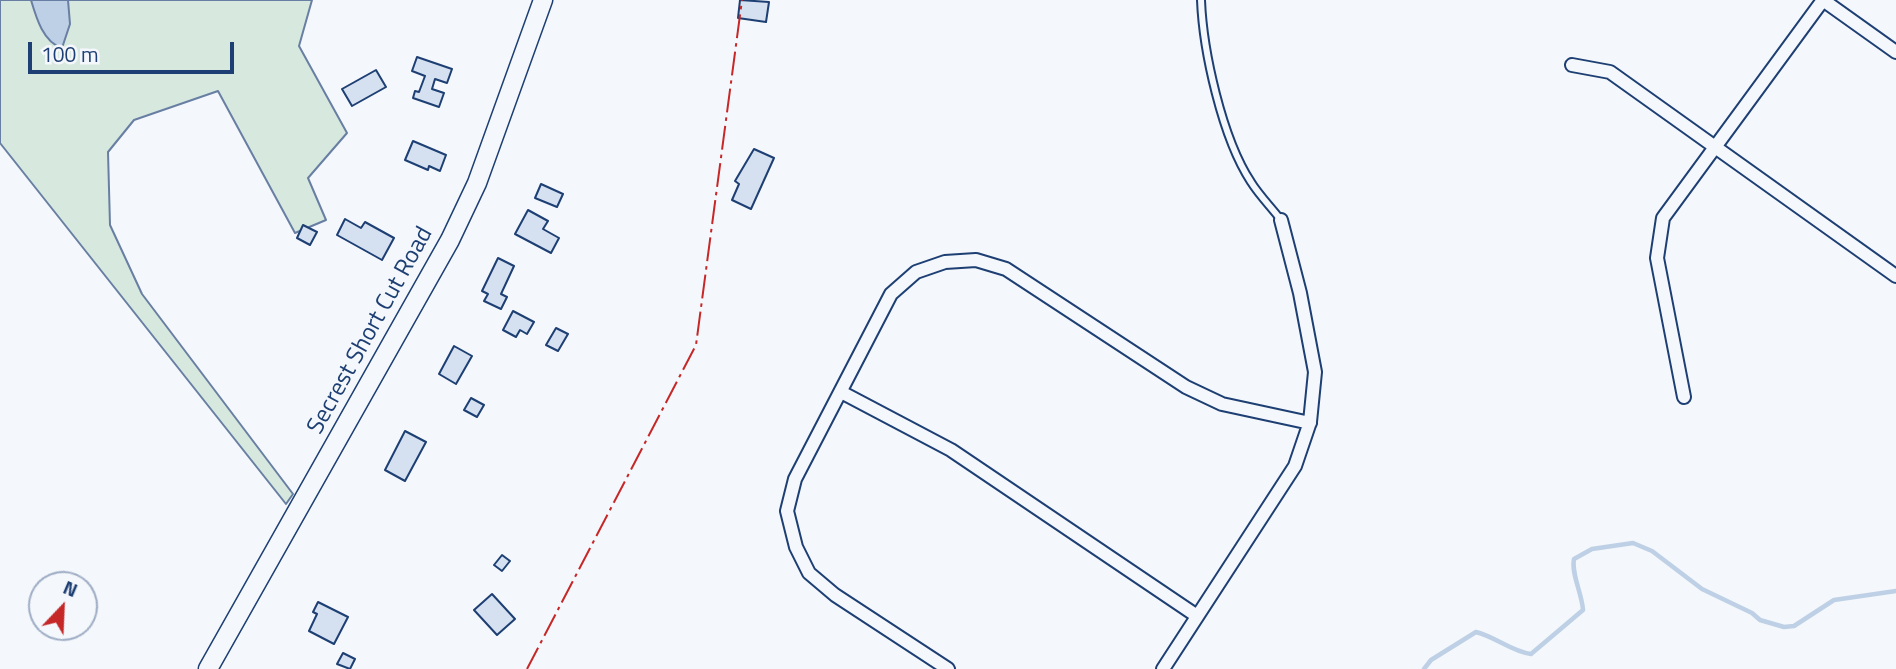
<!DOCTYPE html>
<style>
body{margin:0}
#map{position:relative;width:1896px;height:669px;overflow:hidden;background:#f4f7fb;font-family:"Titillium Web",sans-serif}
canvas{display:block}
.north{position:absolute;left:28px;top:571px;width:70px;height:70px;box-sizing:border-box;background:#f4f7fb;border:2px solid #9eadc5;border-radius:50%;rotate:23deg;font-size:19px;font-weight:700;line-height:28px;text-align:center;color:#1d3f73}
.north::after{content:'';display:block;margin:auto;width:24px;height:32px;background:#c62828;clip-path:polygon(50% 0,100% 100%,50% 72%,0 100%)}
.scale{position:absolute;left:28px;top:42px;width:206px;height:32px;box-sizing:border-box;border:4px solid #1d3f73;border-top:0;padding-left:9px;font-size:21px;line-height:24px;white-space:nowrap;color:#1d3f73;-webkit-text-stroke:5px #f4f7fb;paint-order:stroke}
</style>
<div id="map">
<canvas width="1896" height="669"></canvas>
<div class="north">N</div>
<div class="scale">100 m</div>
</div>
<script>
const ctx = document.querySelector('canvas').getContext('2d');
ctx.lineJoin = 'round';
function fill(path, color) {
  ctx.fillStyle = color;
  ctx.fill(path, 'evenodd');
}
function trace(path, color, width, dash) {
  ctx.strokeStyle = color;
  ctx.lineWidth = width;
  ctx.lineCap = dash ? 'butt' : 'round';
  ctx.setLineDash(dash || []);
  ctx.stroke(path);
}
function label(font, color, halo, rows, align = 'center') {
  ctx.font = font + ' "Titillium Web",sans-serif';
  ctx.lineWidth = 5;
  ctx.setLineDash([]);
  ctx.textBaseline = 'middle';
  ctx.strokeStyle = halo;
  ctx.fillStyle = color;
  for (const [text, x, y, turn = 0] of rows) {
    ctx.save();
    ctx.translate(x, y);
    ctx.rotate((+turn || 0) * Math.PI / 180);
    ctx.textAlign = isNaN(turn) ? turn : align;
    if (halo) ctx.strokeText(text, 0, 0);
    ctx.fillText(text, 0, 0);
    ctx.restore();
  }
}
const green = new Path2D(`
 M0 0H312L299 46 347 133 308 178 326 220 295 233 218 91 134 120 108 152 110 225 142 294 293 494 286 504 0 143Z`);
fill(green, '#d7e8df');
trace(green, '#687fa3', 2);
const water = new Path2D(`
 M31 0H68L70 24 62 48C43 42 36 17 31 0Z`);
fill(water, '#bed0e5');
trace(water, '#687fa3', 2);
trace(new Path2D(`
 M1424 669 1431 660 1476 632C1496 637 1512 652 1531 654L1583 610C1582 593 1571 574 1574 559L1592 549 1633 543 1652 551 1702 589 1752 613 1760 620 1784 627 1794 626 1834 600 1896 591`), '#bed0e5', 4.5);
const building = new Path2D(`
 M740 0 769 2 766 22 738 18Z
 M417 57 452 69 447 83 435 79 432 89 444 93 439 107 413 98 415 91 419 92 425 76 412 71Z
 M376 70 386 87 352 106 342 89Z
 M413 141 446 155 440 171 429 166 428 170 405 160Z
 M754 149 774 158 751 209 732 200 739 184 735 181Z
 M541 184 563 194 557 207 535 198Z
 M528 210 548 221 543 229 559 238 551 253 515 234Z
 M345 219 361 228 365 222 394 238 382 260 337 235Z
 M303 225 317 232 310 245 297 238Z
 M498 258 514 266 501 294 507 297 501 309 484 301 488 294 482 291Z
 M513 311 534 322 527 334 520 330 516 337 503 330Z
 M556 328 568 334 558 351 546 345Z
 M454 346 472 356 456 384 439 374Z
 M471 398 484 405 477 417 464 410Z
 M405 431 426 442 405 481 385 470Z
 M502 555 510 561 502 571 494 565Z
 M492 594 515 619 497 635 474 610Z
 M318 602 348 617 334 644 309 631 317 614 313 612Z
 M343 653 355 659 350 669 337 664Z`);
fill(building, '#d5e0f0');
trace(building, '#1d3f73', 2);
const lane = new Path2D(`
 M1201 0C1203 51 1222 138 1251 182 1259 195 1271 207 1281 220`);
const street = new Path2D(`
 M1823 0 1896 52
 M1572 65 1610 72 1896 276
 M841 392 951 450 1197 616
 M1684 397 1657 258 1663 218 1823 0
 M948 669 835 595 809 573 796 547 787 511 795 479 891 294 916 272 945 262 976 260 1006 269 1186 387 1222 404 1310 423
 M1163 669 1295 466 1310 422 1315 372 1300 293 1281 220`);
const secondary = new Path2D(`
 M208 669 450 240 477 183 543 0`);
trace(lane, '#1d3f73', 10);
trace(street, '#1d3f73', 16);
trace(secondary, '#1d3f73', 21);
trace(lane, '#f4f7fb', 6);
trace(street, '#f4f7fb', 12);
trace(secondary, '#f4f7fb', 18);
trace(new Path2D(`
 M527 669 696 345 742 0`), '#c62828', 2, [24, 5, 3.5, 5]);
label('24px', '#1d3f73', '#f4f7fb', [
 ["Secrest Short Cut Road",371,331,-61]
]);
</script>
